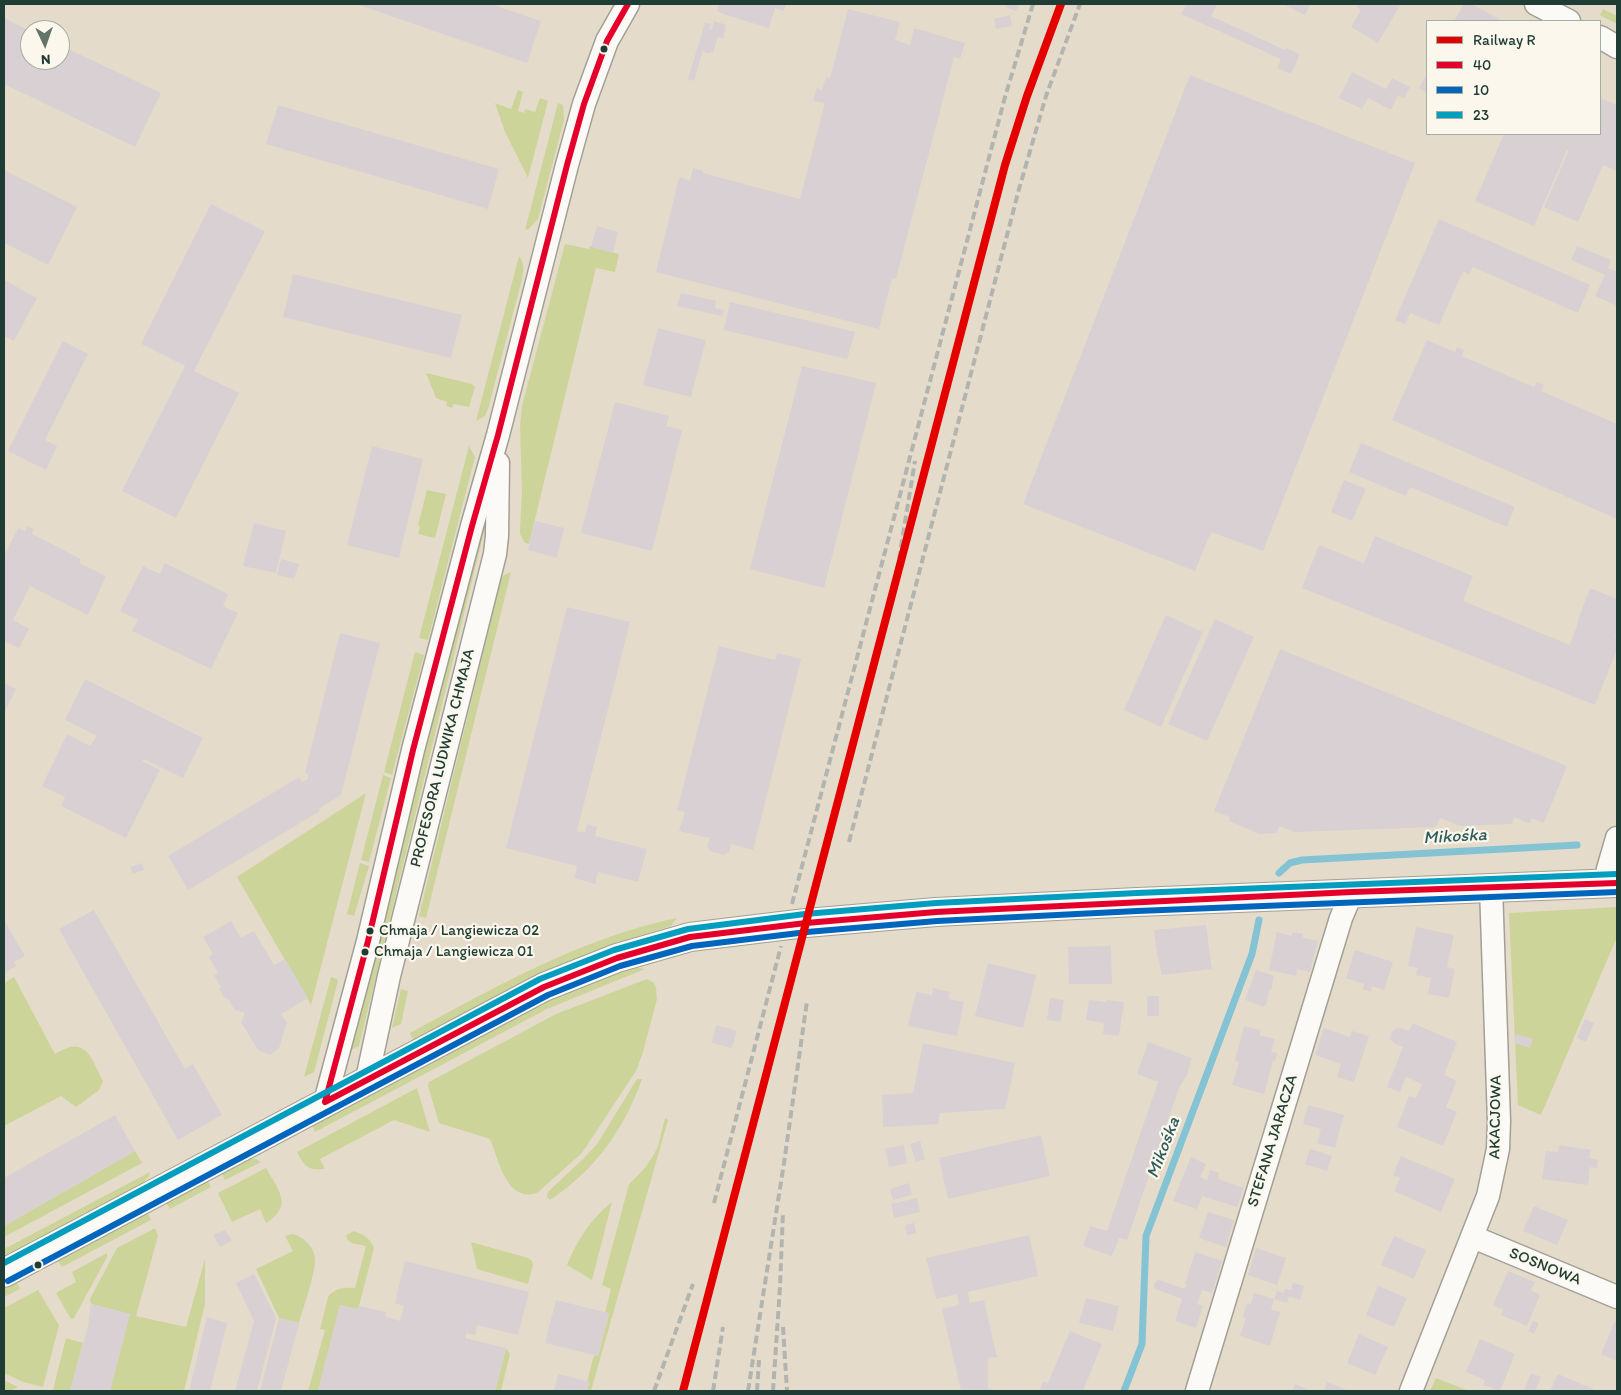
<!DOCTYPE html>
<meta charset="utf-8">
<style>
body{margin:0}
#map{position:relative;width:1621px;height:1395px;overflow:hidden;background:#e5dbca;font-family:Itim,sans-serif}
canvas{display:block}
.frame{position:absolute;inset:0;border:5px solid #1f3d34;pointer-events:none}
.legend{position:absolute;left:1426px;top:20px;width:175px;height:115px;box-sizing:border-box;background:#fbf7ec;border:1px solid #a3ada2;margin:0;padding:6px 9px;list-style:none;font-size:15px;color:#1f3d34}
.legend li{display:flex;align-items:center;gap:10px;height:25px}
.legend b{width:25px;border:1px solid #a3ada2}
.north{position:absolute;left:20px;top:20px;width:50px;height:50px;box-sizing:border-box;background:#fbf7ec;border:1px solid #a3ada2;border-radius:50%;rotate:177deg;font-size:14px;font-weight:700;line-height:20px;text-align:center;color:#1f3d34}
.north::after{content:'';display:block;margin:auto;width:18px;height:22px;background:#647468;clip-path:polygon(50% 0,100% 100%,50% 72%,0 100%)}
</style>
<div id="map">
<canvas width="1621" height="1395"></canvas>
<div class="frame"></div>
<ul class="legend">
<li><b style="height:6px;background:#e50000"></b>Railway R</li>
<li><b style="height:6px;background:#e4002b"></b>40</li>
<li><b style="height:6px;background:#0065bd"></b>10</li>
<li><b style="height:6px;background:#039ebf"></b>23</li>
</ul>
<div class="north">N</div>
</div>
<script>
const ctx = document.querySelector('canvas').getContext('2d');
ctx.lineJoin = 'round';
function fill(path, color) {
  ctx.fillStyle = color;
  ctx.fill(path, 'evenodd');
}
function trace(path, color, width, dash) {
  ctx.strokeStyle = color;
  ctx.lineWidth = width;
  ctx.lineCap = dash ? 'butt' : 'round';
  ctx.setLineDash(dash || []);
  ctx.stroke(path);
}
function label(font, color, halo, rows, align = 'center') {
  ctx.font = font + ' Itim,sans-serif';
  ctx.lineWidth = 4.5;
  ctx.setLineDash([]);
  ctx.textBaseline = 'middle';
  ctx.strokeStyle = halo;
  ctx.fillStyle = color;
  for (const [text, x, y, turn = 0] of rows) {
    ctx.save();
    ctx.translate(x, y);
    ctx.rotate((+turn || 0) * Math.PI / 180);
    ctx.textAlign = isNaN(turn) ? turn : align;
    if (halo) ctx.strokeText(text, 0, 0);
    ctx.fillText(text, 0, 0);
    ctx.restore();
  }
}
fill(new Path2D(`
 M1603 9 1617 16V24L1600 15Z
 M518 90 523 92 518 111 524 113 525 109 535 112 540 98 548 101 528 178 505 132 495 103 511 109Z
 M558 103 563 105 564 120 538 219 529 229 525 230Z
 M565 244 589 249 590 246H591L619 254 615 272 596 268 529 544 525 543 520 534V529L522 492 520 426 522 406Z
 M519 256C526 265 523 276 520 287L488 409 485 416 476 421Z
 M426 373 472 384 475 387 469 407 454 404 452 408 446 406 447 402 436 398Z
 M469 446 475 457 428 640 419 638Z
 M427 490 446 494 435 538 418 534 420 527 418 525Z
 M483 528H485L359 1046 347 1052Z
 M511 572 426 918 419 916 501 579 504 575Z
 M415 652 424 655 392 775 384 772Z
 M383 775 391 778 369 862 361 860Z
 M366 793 311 1005 237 877Z
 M360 863 369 866 354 916 347 914Z
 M1617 907V937L1541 1115 1518 1105 1509 913Z
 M677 918 671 926 610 945 535 975 416 1039 413 1040 410 1033C495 987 581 938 677 918Z
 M633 967 645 969 547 1009 315 1132 312 1125 544 1003Z
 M14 977 55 1054C61 1051 70 1045 78 1047 91 1049 97 1071 103 1081L99 1090 76 1107 61 1096 4 1126V983Z
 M331 977 337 979 338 981 314 1072 304 1077Z
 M647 979 653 982 656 987 657 999 643 1052 636 1071 582 1153 537 1193C506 1203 499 1160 490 1139L439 1123 428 1086 429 1082 556 1014Z
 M401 989 408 991 401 1024 392 1028Z
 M637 1079H642C624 1130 595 1170 550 1200L547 1197 548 1192 586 1156 597 1144Z
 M417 1088 430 1132 394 1120 320 1159 325 1169C308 1171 304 1166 297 1152Z
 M665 1118 668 1120 591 1391H587L589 1383 587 1382 594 1355 598 1356 609 1314 605 1313 611 1289 602 1285 629 1184 644 1169 653 1156 658 1146Z
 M135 1151 142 1163 4 1237V1226Z
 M249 1159H256L261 1162 225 1180 222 1174Z
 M266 1168C278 1189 294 1206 266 1223L260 1209 232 1222 218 1193Z
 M150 1172 149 1176 142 1184 4 1258V1249Z
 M208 1181 211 1187 170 1209 166 1203Z
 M612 1202 592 1280 567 1265C578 1239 590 1220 612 1202Z
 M148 1213 151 1220 62 1267 58 1261Z
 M155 1228 158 1236 136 1316 186 1327 205 1259V1304L184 1391H110L130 1314 91 1304 90 1299 117 1248Z
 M354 1231C363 1234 371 1239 374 1248L359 1306 358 1309 340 1305 318 1391H308L325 1330 320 1329 328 1297C334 1288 345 1287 355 1288L366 1246C358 1244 347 1245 346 1235Z
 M293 1234C304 1237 314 1247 315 1259 316 1272 303 1308 299 1323L279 1318 256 1269 293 1251 285 1236Z
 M471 1242 528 1258 532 1261 533 1265 528 1284 477 1269Z
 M107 1253V1257L74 1318 71 1319 56 1293 76 1282 72 1272Z
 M17 1282 20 1289 4 1297V1289Z
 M38 1290 59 1325 43 1387 23 1382 4 1373V1308Z
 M66 1338 83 1343 70 1391 53 1390Z
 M506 1348 510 1354 501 1391H495Z
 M1436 1378 1469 1391H1430Z
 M4 1380 18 1387 10 1391H4Z`), '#cdd49a');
trace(new Path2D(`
 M1279 873 1290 863 1302 860 1577 845
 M1124 1391 1142 1344 1146 1236 1252 954 1259 920`), '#83c3d4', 7);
fill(new Path2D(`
 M356 4H491L541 21 527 63Z
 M719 4H786L784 11 775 8 769 28 723 14 717 11Z
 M1007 4H1019L1016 11 1006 7Z
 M1186 4H1217L1211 16 1285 50 1286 48 1300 54 1291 74 1277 68 1281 59 1181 14Z
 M1283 4H1310L1305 15Z
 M1358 4H1401L1378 43 1351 27 1361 10 1356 7Z
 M1464 4H1472L1499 19 1498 21H1454Z
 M848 9 900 22 895 40 910 45 914 28 965 43 960 59 954 57 896 279 892 278 879 329 656 272 679 177 690 181 693 168 703 171V173L800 199 825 103 813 101 817 88 822 90 826 77 830 78Z
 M1010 15 1012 26 996 29 994 19Z
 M4 18 30 31V60H60V45L161 93 135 147 4 84Z
 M714 21 726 25 723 39 718 37 713 52 706 53 703 50 694 81 688 79 705 23 711 24 709 30 712 29Z
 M1352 72 1386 89 1392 78 1410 87 1404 98 1398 95 1391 110 1368 98 1362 109 1339 98Z
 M1427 74V93L1419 88Z
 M1190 75 1415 163 1263 551 1211 532 1195 571 1023 504Z
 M1600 98 1617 105V171L1603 165 1578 222 1544 207 1569 150H1567L1534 226 1475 201 1504 134H1600Z
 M278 105 499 169 488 209 266 144Z
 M4 170 77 207 48 265 4 243Z
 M211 204 265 231 194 371 239 393 176 518 122 491 185 366 141 344Z
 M1439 219 1590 285 1578 313 1473 267 1469 275 1463 271 1439 325 1410 313 1405 324 1395 320Z
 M597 226 618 232 613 253 591 247Z
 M1577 246 1611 260 1608 268 1617 272V306L1595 296 1605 275 1571 260Z
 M293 274 462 315 451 358 283 317Z
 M4 280 37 298 14 341 4 336Z
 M681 293 716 301 715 308 724 310 722 316 677 306Z
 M730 302 855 332 847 359 724 330Z
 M658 328 706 340 691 397 643 385Z
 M1427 340 1455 352 1457 347 1464 350 1462 356 1534 387 1537 382 1544 385 1541 391 1617 424V519L1392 420Z
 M63 341 88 354 45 440 57 446 46 470 8 451Z
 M802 366 876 383 824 588 750 569Z
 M615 402 669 416 666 426 682 430 652 551 581 533Z
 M1361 443 1515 507 1507 527 1410 487 1406 496 1349 472Z
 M372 446 423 459 399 558 347 545Z
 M1344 480 1366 489 1352 521 1331 512Z
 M535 521 564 528 557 558 528 550Z
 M254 523 286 531 276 573 243 566Z
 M27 526 34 529 32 534 81 559 79 563 106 576 88 615 30 586 13 620 29 629 19 648 4 641V556L18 528 25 531Z
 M1375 536 1473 576 1463 601 1570 645 1578 623 1577 622 1590 588 1617 599V629L1615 636 1617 637V649L1595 705 1302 588 1319 545 1364 563Z
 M281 559 299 564 294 579 277 575Z
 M165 563 228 594 223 606 238 613 211 669 132 631 138 620 120 611 143 566 160 574Z
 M567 607 630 622 577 831 585 833 587 824 597 827 595 836 647 849 638 882 598 872 595 884 574 878 577 866 506 848Z
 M1166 615 1203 632 1161 727 1124 710Z
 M1215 619 1254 637 1207 741 1168 724Z
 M340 633 380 643 341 795 318 809 320 811 188 890 168 856 299 777 302 782 308 779V774L305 773Z
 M719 646 775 660 777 653 801 659 753 850 731 844 729 852 724 855 710 851 707 846 710 838 679 831 685 812 677 810Z
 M1280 649 1567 766 1544 823 1532 818 1530 823H1528L1514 817 1512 824 1460 826 1440 818 1436 827 1294 832 1279 826 1277 833 1259 834 1229 821 1230 817 1214 811Z
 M85 679 203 738 183 778 144 759 142 761 160 770 126 838 61 806 65 797 42 786 67 734 90 746 97 736 65 720Z
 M4 683 16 689 4 713Z
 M142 863 144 870 133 874 130 867Z
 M94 910 185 1069 193 1064 222 1115 178 1140 59 929Z
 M4 920 25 956 14 962 16 966 4 973Z
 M231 921 241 938 254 931 274 965 285 959 308 998 281 1014 287 1023 279 1048 270 1055 258 1050 241 1022 245 1013 235 1010 229 1000 224 997 219 989 221 987 214 975 218 973 209 957 213 954 203 937Z
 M1206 925 1212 969 1162 975 1159 960 1158 959 1154 930Z
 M1416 927 1454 935 1447 967 1455 969 1449 998 1428 994 1431 978 1416 975 1418 968 1408 966Z
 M1277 932 1292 936V932L1303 934V938L1318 941 1310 972 1297 969 1296 976 1269 970Z
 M1111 946 1112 984H1069L1068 947Z
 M1355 950 1393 962 1384 990 1372 986 1371 992 1363 989 1364 984 1346 978Z
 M988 963 1036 975 1023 1028 975 1016Z
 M1256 970 1274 976 1271 991 1269 990 1266 1005 1264 1007 1245 1000Z
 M933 988 950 992 949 999 964 1002 957 1036 908 1026 916 992 932 995Z
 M1147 996H1159V1016H1147Z
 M1050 998 1064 1000 1061 1022 1047 1020Z
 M1089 1000 1107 1002V1000L1124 1002 1119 1036 1103 1034 1104 1023 1086 1020Z
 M1585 1019 1594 1023 1586 1042 1577 1038Z
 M1412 1023 1457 1042 1444 1075 1457 1081 1446 1107 1457 1112 1443 1146 1397 1127 1409 1096 1416 1098 1422 1084 1406 1077 1400 1092 1387 1087 1403 1047 1395 1044 1390 1039 1391 1033 1395 1029 1401 1028 1409 1031Z
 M716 1025 737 1031 732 1048 712 1043Z
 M1244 1026 1260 1030V1035L1275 1039 1271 1052 1277 1053 1275 1061 1273 1060 1264 1094 1232 1085 1239 1062 1235 1061Z
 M1324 1028 1350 1037 1352 1031 1369 1036 1354 1082 1337 1077 1341 1064 1315 1055Z
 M1516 1034 1533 1039 1530 1048 1514 1043Z
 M1148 1042 1192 1058 1186 1077 1179 1088 1127 1240 1119 1238 1112 1256 1083 1246 1090 1226 1107 1231 1158 1082 1137 1074Z
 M923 1043 1015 1063 1005 1109 940 1113 938 1124 883 1127 882 1095 913 1093Z
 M1308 1105 1344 1115 1335 1148 1317 1143 1321 1129 1303 1124Z
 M115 1115 135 1151 4 1226V1178Z
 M1041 1135 1050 1176 948 1199 939 1158Z
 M920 1141 925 1159 916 1162 910 1144Z
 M904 1145 907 1163 889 1167 885 1149Z
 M1559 1145 1591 1150 1589 1158 1598 1160 1597 1168 1590 1167 1588 1185 1542 1179 1546 1151 1558 1152Z
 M1310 1149 1332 1156 1327 1171 1305 1164Z
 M1401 1156 1455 1179 1441 1212 1394 1191 1400 1178 1393 1175Z
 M1191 1157 1206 1164 1200 1177 1207 1180 1210 1170 1219 1173 1218 1179 1244 1188 1237 1207 1202 1196 1197 1209 1173 1201Z
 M909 1183 912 1195 893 1200 890 1189Z
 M917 1198 920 1212 894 1218 891 1204Z
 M1534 1206 1568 1220 1557 1245 1523 1231Z
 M1208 1212 1234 1220 1226 1247 1199 1238Z
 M914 1223 916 1233 907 1235 905 1225Z
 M225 1230 232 1241 220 1247 213 1235Z
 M1029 1235 1038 1276 968 1292 970 1303 984 1300 997 1357 988 1358V1388L997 1391H961L942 1309 959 1305 957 1294 936 1299 926 1258Z
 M1394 1236 1426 1250 1414 1279 1381 1265Z
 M1256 1248 1286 1258 1277 1285 1248 1275Z
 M1195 1252 1222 1261 1212 1293 1202 1290 1197 1304 1203 1306 1196 1328 1175 1321 1182 1299 1155 1289 1154 1286 1156 1281 1159 1280 1185 1289 1187 1285 1185 1284Z
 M405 1261 529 1292 518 1335 477 1325 475 1335 466 1333 465 1338 506 1348 495 1391H318L340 1305 358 1309 359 1306 386 1312 385 1316 400 1321 404 1306 395 1303Z
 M1508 1271 1535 1282 1531 1290 1540 1295 1527 1326 1501 1315 1503 1310 1493 1305Z
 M254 1274 276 1318 257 1391H235L254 1321 236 1283Z
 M1293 1283 1304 1286 1300 1300 1289 1297 1287 1303 1274 1299 1271 1310 1280 1312 1270 1346 1240 1336 1246 1318 1243 1317 1247 1303 1251 1304 1254 1293 1274 1299 1277 1291 1284 1293 1285 1289 1291 1290Z
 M1378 1286 1407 1298 1394 1327 1366 1315Z
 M1086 1298 1119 1306 1113 1331 1079 1323Z
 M556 1300 609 1313 598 1356 545 1343Z
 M91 1304 130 1314 110 1391H70L88 1326Z
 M207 1317 227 1323 210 1391H189Z
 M279 1318 299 1323 281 1391H260Z
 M1533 1321 1539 1323 1534 1334 1528 1331Z
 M1615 1321H1617V1361L1601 1354Z
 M1070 1331 1102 1344 1083 1391H1039L1043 1381 1048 1383Z
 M1359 1334 1388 1347 1375 1375 1347 1363Z
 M1480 1339 1515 1354 1500 1391 1483 1385 1485 1380 1466 1372Z
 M1531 1373 1541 1377 1535 1391H1527L1524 1390Z
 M558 1374 590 1382 587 1391H554Z
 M1558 1374 1593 1389 1595 1391H1550Z
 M1327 1382 1349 1391H1324Z
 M1295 1384 1311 1391H1292Z`), '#d9d0d4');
const minor = new Path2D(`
 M1536 4 1569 21
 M1600 37 1617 47
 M1606 884 1608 869 1617 838
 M367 1079 389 976 495 554 497 536 498 463
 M325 1102 368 941 413 750 472 526 498 435 567 165 584 104 607 41 628 4
 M1473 1237 1617 1297
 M1197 1391 1341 918 1352 892
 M1411 1391 1488 1196 1498 1149 1499 1121 1491 887`);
const tertiary = new Path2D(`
 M4 1273 544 987 617 958 690 937 806 923 936 912 1137 902 1617 883`);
trace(minor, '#a2a095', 25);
trace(tertiary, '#a2a095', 30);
trace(minor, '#fbfaf7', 22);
trace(tertiary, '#fbfaf7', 28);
trace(new Path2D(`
 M897 571 915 461
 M849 842 1019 189 1046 96 1080 4
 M792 904 1005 97 1033 4
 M714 1203 781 946
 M783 1327 787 1391
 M654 1391 693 1284
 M713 1391 723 1327
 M748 1391 784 1163 807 1001
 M757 1391 759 1360
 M773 1391 780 1287 783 1212`), '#b2b4b0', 4, [8, 4]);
trace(new Path2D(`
 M325 1102 544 987 617 958 690 937 806 923 936 912 1352 892 1617 883
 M325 1102 368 941 413 750 472 526 498 435 567 165 584 104 607 41 628 4`), '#e4002b', 6);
trace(new Path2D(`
 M8 1281 548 995 620 966 692 946 807 932 937 921 1137 911 1617 892`), '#0065bd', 6);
trace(new Path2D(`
 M4 1263 540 979 614 950 688 929 805 914 936 903 1137 893 1617 874`), '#039ebf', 6);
trace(new Path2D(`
 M683 1391 1005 165 1027 96 1061 4`), '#e50000', 8);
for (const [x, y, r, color] of [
 [604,49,4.5,"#1f3d34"],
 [370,931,4.5,"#1f3d34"],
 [365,952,4.5,"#1f3d34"],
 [38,1265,4.5,"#1f3d34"]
]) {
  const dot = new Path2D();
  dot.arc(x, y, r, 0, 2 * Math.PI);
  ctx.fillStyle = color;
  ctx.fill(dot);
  trace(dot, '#fbf7ec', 2);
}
label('15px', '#1f3d34', '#fbf7ec', [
 ["Chmaja / Langiewicza 02",379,931],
 ["Chmaja / Langiewicza 01",374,952]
], 'left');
label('16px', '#1f3d34', '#fbf7ec', [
 ["PROFESORA LUDWIKA CHMAJA",443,758,-76],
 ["AKACJOWA",1496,1117,-89],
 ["STEFANA JARACZA",1273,1141,-73],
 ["SOSNOWA",1545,1267,22]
]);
label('italic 18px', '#2e5c5d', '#fbf7ec', [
 ["Mikośka",1455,837,-3],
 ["Mikośka",1164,1148,-69]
]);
</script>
